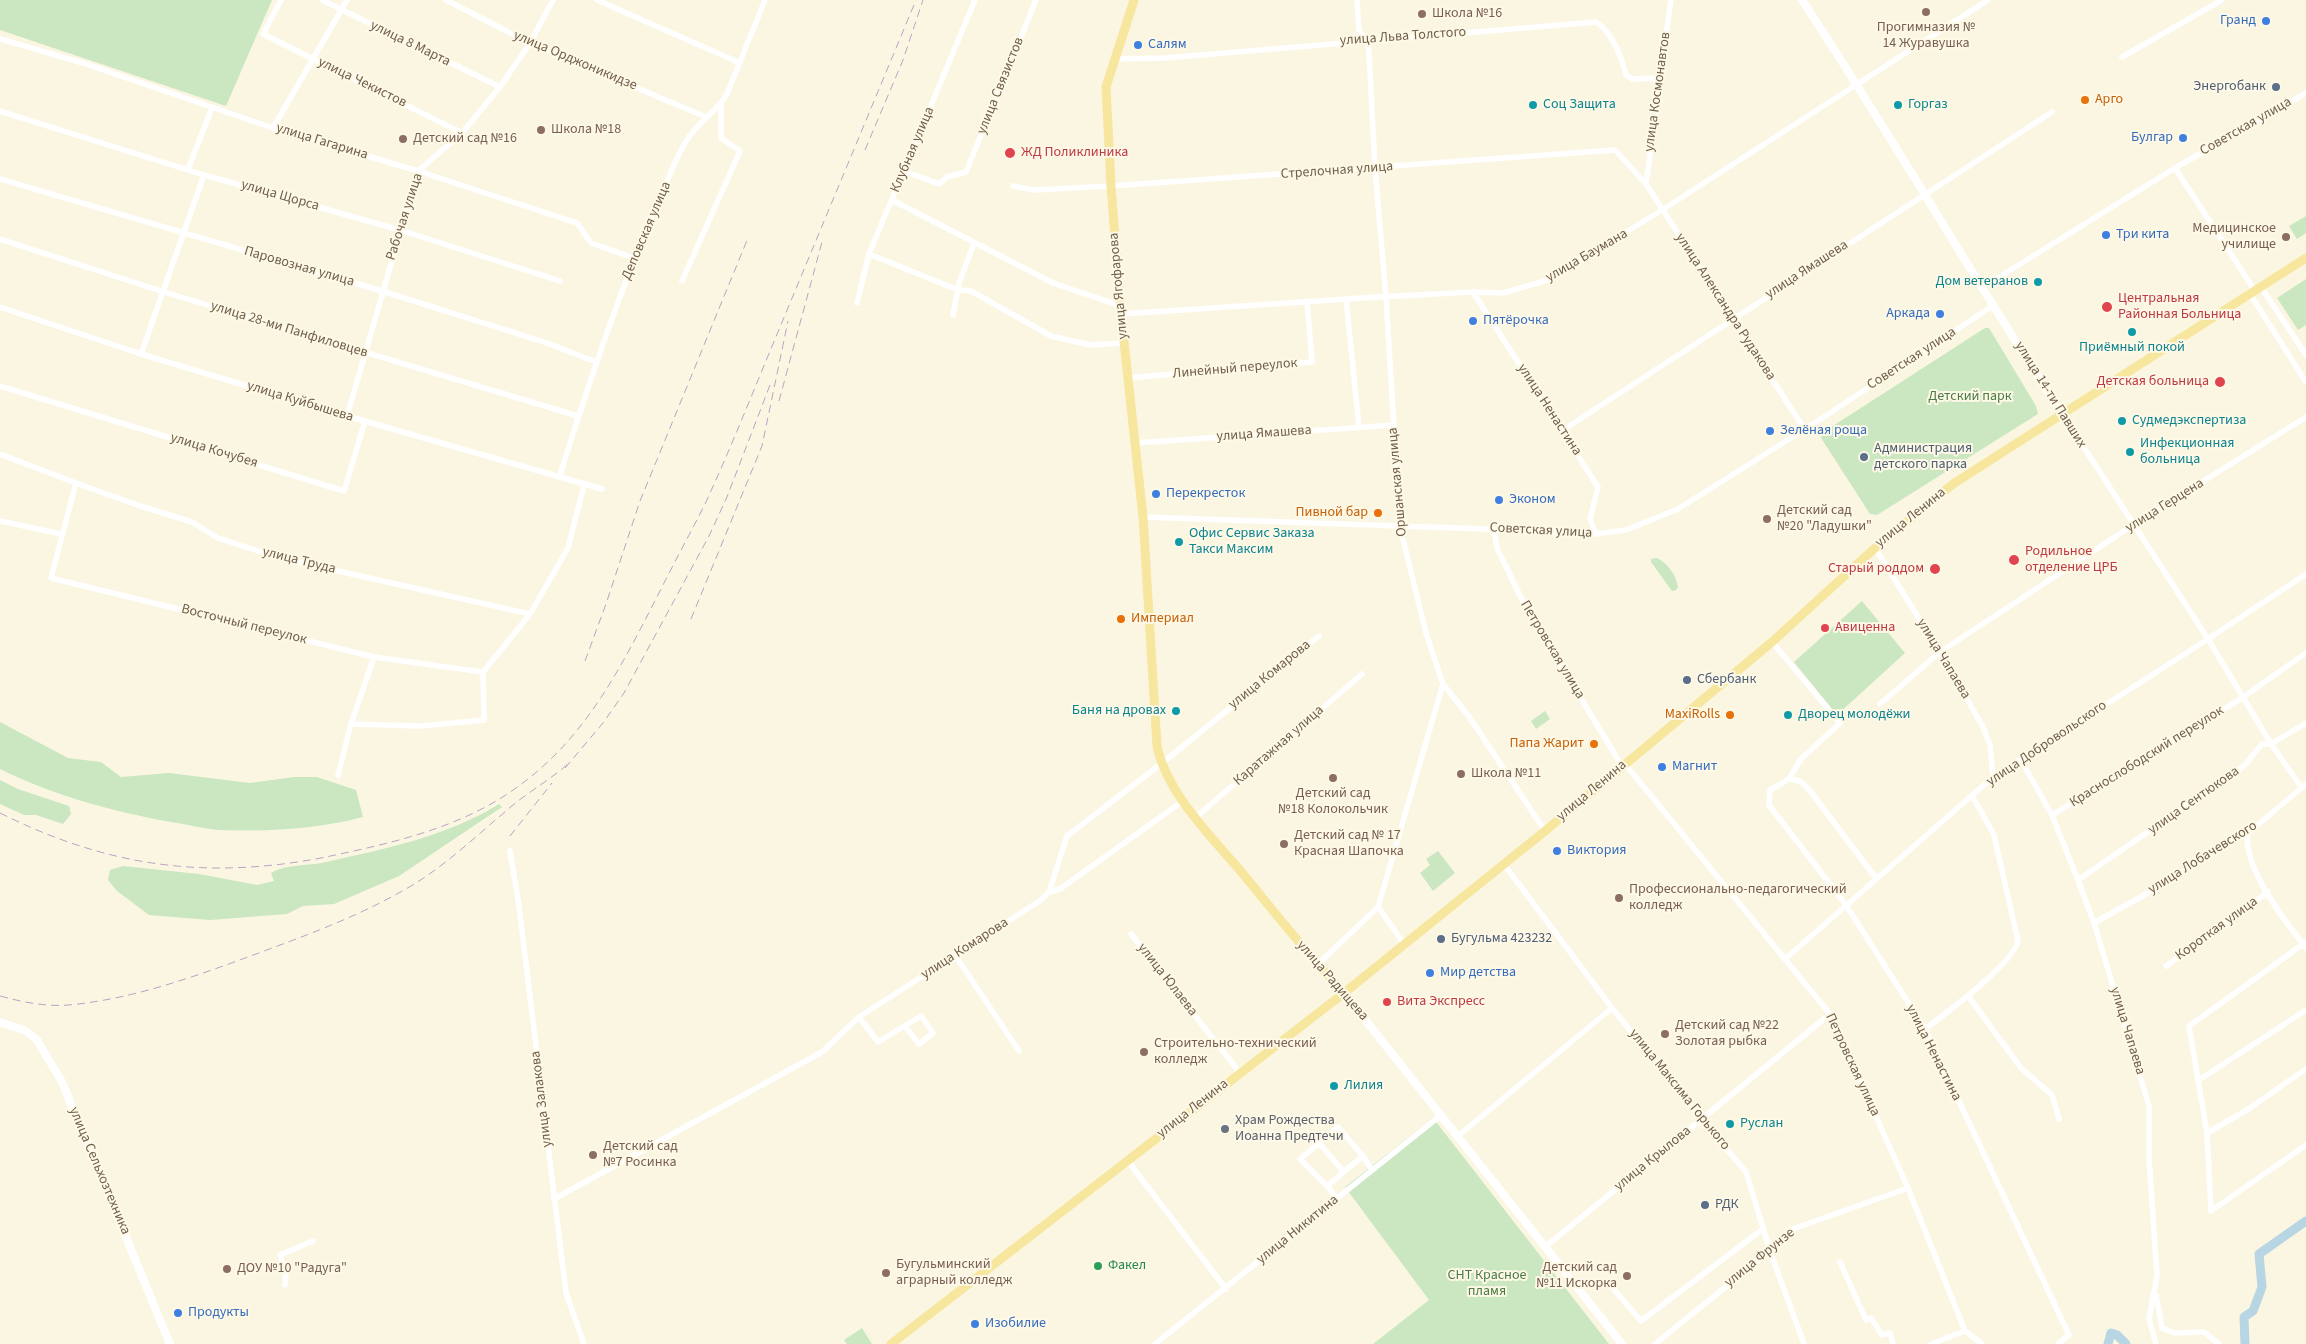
<!DOCTYPE html>
<meta charset="utf-8">
<style>
body{margin:0}
canvas{display:block;background:#fbf6e2}
</style>
<canvas width="2306" height="1344"></canvas>
<script>
const ctx = document.querySelector('canvas').getContext('2d');
ctx.lineJoin = 'round';
function fill(path, color) {
  ctx.fillStyle = color;
  ctx.fill(path, 'evenodd');
}
function trace(path, color, width, dash) {
  ctx.strokeStyle = color;
  ctx.lineWidth = width;
  ctx.lineCap = dash ? 'butt' : 'round';
  ctx.setLineDash(dash || []);
  ctx.stroke(path);
}
function label(font, color, halo, rows, align = 'center') {
  ctx.font = font + ' "Source Sans 3",sans-serif';
  ctx.lineWidth = 4;
  ctx.setLineDash([]);
  ctx.textBaseline = 'middle';
  ctx.strokeStyle = halo;
  ctx.fillStyle = color;
  for (const [text, x, y, turn = 0] of rows) {
    ctx.save();
    ctx.translate(x, y);
    ctx.rotate((+turn || 0) * Math.PI / 180);
    ctx.textAlign = isNaN(turn) ? turn : align;
    if (halo) ctx.strokeText(text, 0, 0);
    ctx.fillText(text, 0, 0);
    ctx.restore();
  }
}
fill(new Path2D(`
 M0 0H272L226 106 0 30Z
 M2306 216V233L2297 239 2289 226Z
 M2306 279V325L2298 330 2277 298Z
 M1985 328H1989L2036 406 2038 414 1877 515 1870 514 1821 438 1822 433Z
 M1657 558C1668 563 1676 575 1678 587L1676 590 1672 591 1651 562V559Z
 M1862 601 1905 653 1837 715 1794 662Z
 M1545 711 1550 719 1536 729 1531 721Z
 M0 722 68 758 101 762 121 777 169 773 250 783 294 777H317L356 790 363 817C317 829 268 832 220 830 204 829 187 824 171 822 111 811 55 796 0 769Z
 M0 780 18 789 69 806 71 814 63 824 36 815H24L0 804Z
 M499 804 502 807 399 876 334 904 303 906 287 914 210 920 149 915 117 891 108 880 110 870 123 866 199 874 257 885 274 881 271 873C286 864 309 866 326 862 385 849 448 836 499 804Z
 M1438 851 1455 873 1433 891 1420 873 1430 865 1426 859Z
 M1433 1118 1609 1344H1373L1429 1300 1345 1187Z
 M862 1328 872 1344H847L844 1340Z`), '#cae7c1');
trace(new Path2D(`
 M2108 1344 2111 1333 2117 1335 2126 1344
 M2245 1344 2244 1317 2253 1311 2262 1287 2259 1254 2306 1221`), '#b8d5e3', 9);
trace(new Path2D(`
 M281 0 263 34 462 133
 M322 0 500 87
 M446 0 530 43 706 117
 M597 0 740 63
 M1357 0 1359 30 1368 45 1369 53 1375 169 1386 297 1400 527 1426 633 1443 684 1378 907 1404 944
 M0 39 83 63 273 128 418 171 577 223 591 243 634 258
 M2122 57 2222 0
 M1114 59 1165 58 1596 22C1613 33 1621 55 1626 75L1632 79 1659 78
 M0 111 204 175 400 230 560 281
 M273 128 347 0
 M2175 168 2255 291
 M188 169 212 108
 M904 171 939 184 947 177 966 172 1036 0
 M0 179 382 291 547 343 596 362
 M1646 184 1671 0
 M1013 186 1034 190 1111 186 1615 150 1646 184 1805 430
 M892 200 1053 283 1121 306
 M0 239 164 292 578 416
 M869 254 958 290 971 291 1051 336 1090 345 1124 343
 M682 281 740 151 721 138V103
 M1983 287 2175 168 2306 93
 M2261 287 2306 355
 M1473 292 1598 487 1590 519 1596 534
 M2250 294 2306 382
 M1346 299 1359 427
 M857 303 869 254 975 0
 M0 307 141 354 347 416 602 489
 M1121 314 1378 297 1473 292 1503 293 1548 280 1662 210 1988 0
 M953 315 959 283 974 243
 M141 354 204 175
 M1128 378 1312 362 1307 301
 M0 386 344 491 365 421
 M2063 415 2208 639 2271 744 2302 788
 M347 416 418 171 462 133 500 87 530 43 553 0
 M1563 430C1725 323 1890 219 2052 112
 M1135 443 1394 425
 M0 454 76 483 51 578 374 657 483 672
 M559 478C587 389 616 301 652 216 663 191 672 166 685 143 696 123 716 113 727 94L765 0
 M76 483 137 505 192 522 218 538 280 558 530 614
 M1143 517 1486 529 1571 534H1596L1626 530 1678 509 1810 426 1994 305
 M0 521 61 534
 M1494 529 1497 548 1526 608 1622 766
 M1875 548 1940 652 1983 727 1990 745 1993 777
 M1772 642 1840 723 1801 759 1789 779 1770 790 1769 805 1846 905 1925 1029 2069 1335 2058 1344
 M1443 684 1468 715 1545 831
 M1880 704 1940 652 2133 525 2306 417
 M351 724 421 726 484 720 483 672 530 614 568 548 584 485
 M2021 760 2052 815 2078 880 2094 923 2149 1106V1158L2157 1276 2149 1319 2156 1344
 M1625 764 1830 1014 1908 1188 1965 1331 1982 1344
 M338 775 351 724 374 657
 M1789 779 1800 781 1807 787 1876 878
 M2052 815 2242 698 2306 653
 M1196 817 1362 674
 M2247 834C2245 870 2284 920 2306 948
 M510 851 519 906 566 1293 584 1344
 M1503 863 1612 1008 1702 1120 1746 1172 1770 1251 1804 1344
 M2078 880 2244 766 2262 744H2271L2306 723
 M1049 892 1060 889 1183 801
 M2094 923 2164 884 2227 842 2247 834 2306 784
 M1131 934 1240 1073
 M955 955 1019 1051
 M1785 959 1993 777 2208 639 2306 574
 M1317 965 1378 907
 M2166 966 2268 892
 M1968 996 2021 1068 2052 1095 2059 1119
 M859 1017 878 1042 921 1016 933 1033 919 1044 905 1026
 M1925 1029C1946 1013 2013 964 2018 941L1994 835 1973 797
 M2199 1080 2306 1010
 M2207 1133 2247 1110 2306 1069
 M1458 1136 1612 1008
 M1319 1143 1344 1172 1327 1186 1300 1159 1338 1127 1363 1156
 M1127 1160 1226 1289
 M1341 1174 1363 1156 1372 1170
 M1329 1185 1327 1186 1337 1198
 M554 1199 822 1052 859 1017 1041 900 1049 892 1067 836 1161 764 1319 636
 M2211 1211 2207 1133 2189 1026 2306 942
 M2211 1211 2306 1145
 M1545 1247 1830 1014
 M1840 1262 1866 1320 1871 1318 1882 1335 1890 1333 1893 1344
 M285 1285 286 1274 280 1255 313 1241
 M1612 1287 1641 1321 1763 1229
 M2156 1295 2162 1328 2174 1333 2204 1332 2219 1344
 M1155 1344 1441 1115
 M1655 1344 1770 1251 1790 1230 1908 1188
 M1931 1344 1965 1331`), '#fff', 5.5);
trace(new Path2D(`
 M1802 0C1892 136 1973 278 2063 415
 M1344 993 1622 1344
 M0 1022 26 1031 37 1040 62 1082 170 1344`), '#fff', 8);
trace(new Path2D(`
 M1134 0 1106 87 1111 186 1121 314 1143 517 1157 746C1167 794 1212 837 1243 874 1276 914 1308 955 1344 993
 M891 1344 1344 993 1545 831 1772 642 1875 548 1953 484 2306 258`), '#f7e69d', 9);
trace(new Path2D(`
 M865 150 903 60 923 0
 M779 401 822 242
 M691 619 762 446 788 321
 M585 661 606 604 640 501 748 238
 M565 768 603 723 624 693 709 536 727 497 770 385
 M0 813C106 866 204 880 321 858 388 844 459 829 516 788 588 737 623 663 662 587 676 559 691 532 705 504 731 448 754 389 778 332 824 221 870 111 916 0
 M510 836 552 783
 M0 996C26 1003 51 1008 78 1004 139 997 199 975 256 954 310 934 362 915 411 886 446 865 475 837 506 811 526 793 549 781 569 763`), '#baa2c3', 1, [8, 5]);
for (const [x, y, r, color] of [
 [1926,12,5,"#8d6e63"],
 [1422,14,5,"#8d6e63"],
 [2266,21,5,"#3f7fe0"],
 [1138,45,5,"#3f7fe0"],
 [2276,87,5,"#5c6f8a"],
 [2085,100,5,"#e8710a"],
 [1533,105,5,"#0f9aa8"],
 [1898,105,5,"#0f9aa8"],
 [541,130,5,"#8d6e63"],
 [2183,138,5,"#3f7fe0"],
 [403,139,5,"#8d6e63"],
 [1010,153,6,"#e0444e"],
 [2106,235,5,"#3f7fe0"],
 [2286,237,5,"#8d6e63"],
 [2038,282,5,"#0f9aa8"],
 [2107,307,6,"#e0444e"],
 [1940,314,5,"#3f7fe0"],
 [1473,321,5,"#3f7fe0"],
 [2132,332,5,"#0f9aa8"],
 [2220,382,6,"#e0444e"],
 [2122,421,5,"#0f9aa8"],
 [1770,431,5,"#3f7fe0"],
 [2130,452,5,"#0f9aa8"],
 [1864,457,5,"#5c6f8a"],
 [1156,494,5,"#3f7fe0"],
 [1499,500,5,"#3f7fe0"],
 [1378,513,5,"#e8710a"],
 [1767,519,5,"#8d6e63"],
 [1179,542,5,"#0f9aa8"],
 [2014,560,6,"#e0444e"],
 [1935,569,6,"#e0444e"],
 [1121,619,5,"#e8710a"],
 [1825,628,5,"#e0444e"],
 [1687,680,5,"#5c6f8a"],
 [1176,711,5,"#0f9aa8"],
 [1730,715,5,"#e8710a"],
 [1788,715,5,"#0f9aa8"],
 [1594,744,5,"#e8710a"],
 [1662,767,5,"#3f7fe0"],
 [1461,774,5,"#8d6e63"],
 [1333,778,5,"#8d6e63"],
 [1284,844,5,"#8d6e63"],
 [1557,851,5,"#3f7fe0"],
 [1619,898,5,"#8d6e63"],
 [1441,939,5,"#5c6f8a"],
 [1430,973,5,"#3f7fe0"],
 [1387,1002,5,"#e0444e"],
 [1665,1034,5,"#8d6e63"],
 [1144,1052,5,"#8d6e63"],
 [1334,1086,5,"#0f9aa8"],
 [1730,1124,5,"#0f9aa8"],
 [1225,1129,5,"#6b7280"],
 [593,1155,5,"#8d6e63"],
 [1705,1205,5,"#5c6f8a"],
 [1098,1266,5,"#2e9e5b"],
 [227,1269,5,"#8d6e63"],
 [886,1273,5,"#8d6e63"],
 [1627,1276,5,"#8d6e63"],
 [178,1313,5,"#3f7fe0"],
 [975,1324,5,"#3f7fe0"]
]) {
  const dot = new Path2D();
  dot.arc(x, y, r, 0, 2 * Math.PI);
  ctx.fillStyle = color;
  ctx.fill(dot);
  trace(dot, '#fef9e7', 2);
}
label('14px', '#785e54', '#fef9e7', [
 ["Школа №16",1432,14],
 ["Прогимназия №",1926,28,"center"],
 ["14 Журавушка",1926,44,"center"],
 ["Школа №18",551,130],
 ["Детский сад №16",413,139],
 ["Медицинское",2276,229,"right"],
 ["училище",2276,245,"right"],
 ["Детский сад",1777,511],
 ["№20 \"Ладушки\"",1777,527],
 ["Школа №11",1471,774],
 ["Детский сад",1333,794,"center"],
 ["№18 Колокольчик",1333,810,"center"],
 ["Детский сад № 17",1294,836],
 ["Красная Шапочка",1294,852],
 ["Профессионально-педагогический",1629,890],
 ["колледж",1629,906],
 ["Детский сад №22",1675,1026],
 ["Золотая рыбка",1675,1042],
 ["Строительно-технический",1154,1044],
 ["колледж",1154,1060],
 ["Детский сад",603,1147],
 ["№7 Росинка",603,1163],
 ["Бугульминский",896,1265],
 ["аграрный колледж",896,1281],
 ["Детский сад",1617,1268,"right"],
 ["№11 Искорка",1617,1284,"right"],
 ["ДОУ №10 \"Радуга\"",237,1269]
], 'left');
label('14px', '#366cbe', '#fef9e7', [
 ["Гранд",2256,21,"right"],
 ["Салям",1148,45],
 ["Булгар",2173,138,"right"],
 ["Три кита",2116,235],
 ["Аркада",1930,314,"right"],
 ["Пятёрочка",1483,321],
 ["Зелёная роща",1780,431],
 ["Перекресток",1166,494],
 ["Эконом",1509,500],
 ["Магнит",1672,767],
 ["Виктория",1567,851],
 ["Мир детства",1440,973],
 ["Продукты",188,1313],
 ["Изобилие",985,1324]
], 'left');
label('14px', '#715f4a', '#fef9e7', [
 ["улица Льва Толстого",1403,37,-4],
 ["улица 8 Марта",410,44,26],
 ["улица Орджоникидзе",575,61,23],
 ["улица Чекистов",362,83,26],
 ["улица Связистов",1001,86,-68],
 ["улица Космонавтов",1658,92,-82],
 ["Советская улица",2246,127,-30],
 ["улица Гагарина",322,142,17],
 ["Клубная улица",913,150,-67],
 ["Стрелочная улица",1337,171,-4],
 ["улица Щорса",280,196,16],
 ["Рабочая улица",405,217,-72],
 ["Деповская улица",647,231,-67],
 ["улица Баумана",1587,256,-30],
 ["Паровозная улица",299,267,16],
 ["улица Ямашева",1807,270,-33],
 ["улица Ягофарова",1119,286,-95],
 ["улица Александра Рудакова",1725,307,57],
 ["улица 28-ми Панфиловцев",289,330,17],
 ["Советская улица",1912,359,-33],
 ["Линейный переулок",1235,369,-5],
 ["улица 14-ти Павших",2050,395,58],
 ["улица Куйбышева",300,402,17],
 ["улица Ненастина",1549,410,57],
 ["улица Ямашева",1264,434,-4],
 ["улица Кочубея",214,451,17],
 ["Оршанская улица",1398,482,-95],
 ["улица Герцена",2165,506,-32],
 ["улица Ленина",1911,518,-39],
 ["Советская улица",1541,531,3],
 ["улица Труда",299,561,14],
 ["Восточный переулок",244,625,14],
 ["Петровская улица",1552,650,59],
 ["улица Чапаева",1943,659,59],
 ["улица Комарова",1270,675,-39],
 ["улица Добровольского",2047,744,-34],
 ["Каратажная улица",1279,746,-41],
 ["Краснослободский переулок",2147,757,-32],
 ["улица Ленина",1592,791,-40],
 ["улица Сентюкова",2194,801,-35],
 ["улица Лобачевского",2203,858,-32],
 ["Короткая улица",2217,929,-36],
 ["улица Комарова",965,949,-33],
 ["улица Юлаева",1167,980,52],
 ["улица Радищева",1332,981,49],
 ["улица Чапаева",2127,1031,73],
 ["улица Ненастина",1933,1053,63],
 ["Петровская улица",1852,1065,65],
 ["улица Максима Горького",1679,1090,51],
 ["улица Залакова",542,1099,-97],
 ["улица Ленина",1193,1109,-38],
 ["улица Крылова",1653,1159,-39],
 ["улица Сельхозтехника",99,1171,67],
 ["улица Никитина",1298,1230,-39],
 ["улица Фрунзе",1760,1258,-39]
]);
label('14px', '#4e5e75', '#fef9e7', [
 ["Энергобанк",2266,87,"right"],
 ["Администрация",1874,449],
 ["детского парка",1874,465],
 ["Сбербанк",1697,680],
 ["Бугульма 423232",1451,939],
 ["РДК",1715,1205]
], 'left');
label('14px', '#c56008', '#fef9e7', [
 ["Арго",2095,100,"left"],
 ["Пивной бар",1368,513],
 ["Империал",1131,619,"left"],
 ["MaxiRolls",1720,715],
 ["Папа Жарит",1584,744]
], 'right');
label('14px', '#0d838f', '#fef9e7', [
 ["Соц Защита",1543,105],
 ["Горгаз",1908,105],
 ["Дом ветеранов",2028,282,"right"],
 ["Приёмный покой",2132,348,"center"],
 ["Судмедэкспертиза",2132,421],
 ["Инфекционная",2140,444],
 ["больница",2140,460],
 ["Офис Сервис Заказа",1189,534],
 ["Такси Максим",1189,550],
 ["Баня на дровах",1166,711,"right"],
 ["Дворец молодёжи",1798,715],
 ["Лилия",1344,1086],
 ["Руслан",1740,1124]
], 'left');
label('14px', '#be3a42', '#fef9e7', [
 ["ЖД Поликлиника",1021,153],
 ["Центральная",2118,299],
 ["Районная Больница",2118,315],
 ["Детская больница",2209,382,"right"],
 ["Родильное",2025,552],
 ["отделение ЦРБ",2025,568],
 ["Старый роддом",1924,569,"right"],
 ["Авиценна",1835,628],
 ["Вита Экспресс",1397,1002]
], 'left');
label('14px', '#4b7c45', '#fef9e7', [
 ["Детский парк",1970,397],
 ["СНТ Красное",1487,1276],
 ["пламя",1487,1292]
]);
label('14px', '#5b616d', '#fef9e7', [
 ["Храм Рождества",1235,1121],
 ["Иоанна Предтечи",1235,1137]
], 'left');
label('14px', '#27864d', '#fef9e7', [
 ["Факел",1108,1266]
], 'left');
</script>
